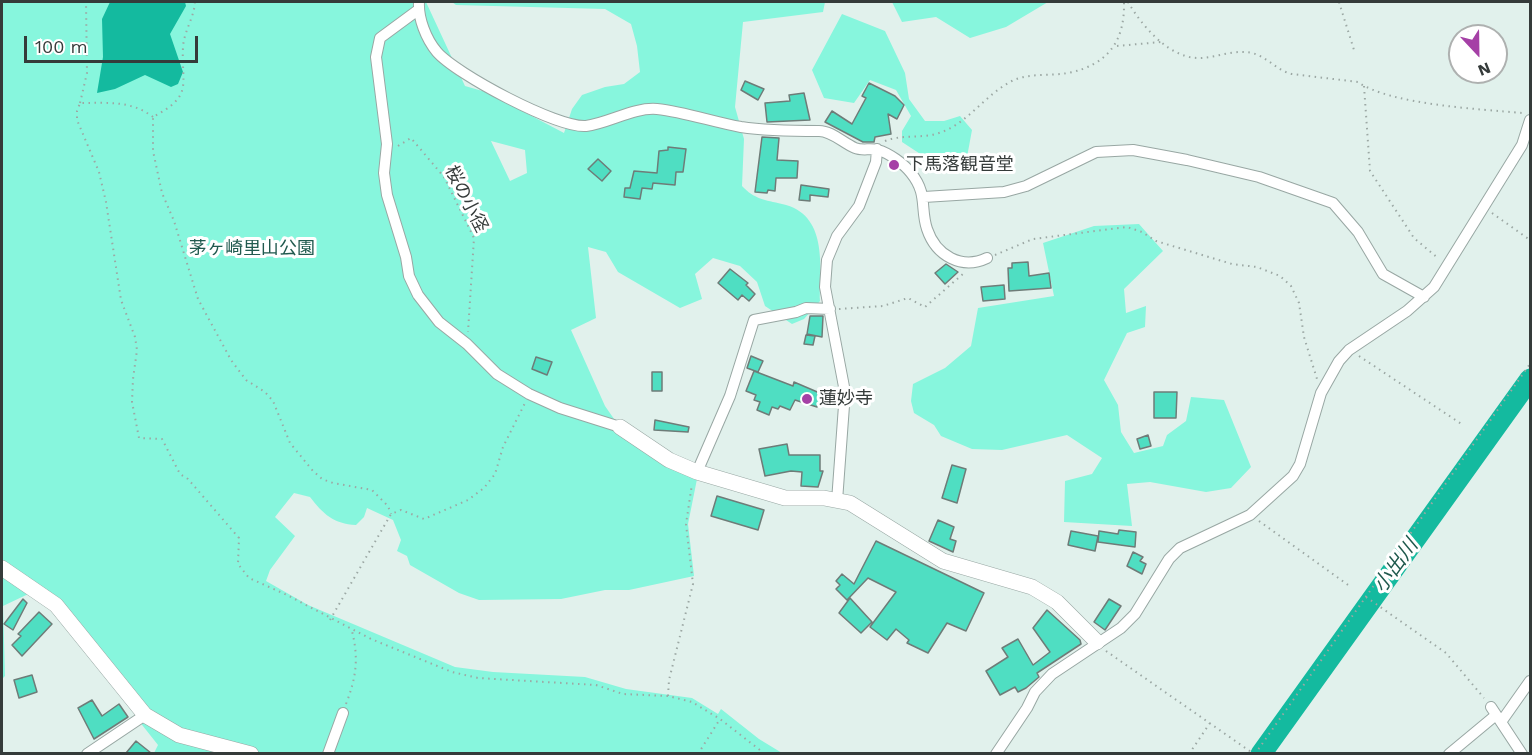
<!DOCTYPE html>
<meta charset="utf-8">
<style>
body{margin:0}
#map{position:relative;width:1532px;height:755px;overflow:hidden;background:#e1f1ec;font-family:"Work Sans",sans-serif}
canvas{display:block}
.frame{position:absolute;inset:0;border:3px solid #353b3a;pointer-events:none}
.north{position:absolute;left:1448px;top:24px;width:60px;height:60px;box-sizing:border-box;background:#fff;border:2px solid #aeb1b0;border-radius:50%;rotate:158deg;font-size:16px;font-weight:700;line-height:24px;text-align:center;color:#353b3a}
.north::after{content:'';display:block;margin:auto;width:21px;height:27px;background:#a540a6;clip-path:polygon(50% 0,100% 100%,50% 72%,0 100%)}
.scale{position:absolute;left:24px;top:36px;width:174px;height:27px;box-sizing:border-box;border:3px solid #353b3a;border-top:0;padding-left:8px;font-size:18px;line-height:21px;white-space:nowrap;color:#353b3a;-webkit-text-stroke:4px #fff;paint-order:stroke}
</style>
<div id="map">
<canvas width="1532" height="755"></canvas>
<div class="frame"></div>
<div class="north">N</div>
<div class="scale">100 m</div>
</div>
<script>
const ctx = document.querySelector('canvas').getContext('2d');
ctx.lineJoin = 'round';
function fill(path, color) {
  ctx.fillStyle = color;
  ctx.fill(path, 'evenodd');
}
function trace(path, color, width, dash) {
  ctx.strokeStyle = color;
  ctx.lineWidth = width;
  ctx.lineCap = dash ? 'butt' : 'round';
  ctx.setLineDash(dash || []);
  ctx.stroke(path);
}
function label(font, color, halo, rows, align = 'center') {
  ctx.font = font + ' "Work Sans","Noto Sans JP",sans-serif';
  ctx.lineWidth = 6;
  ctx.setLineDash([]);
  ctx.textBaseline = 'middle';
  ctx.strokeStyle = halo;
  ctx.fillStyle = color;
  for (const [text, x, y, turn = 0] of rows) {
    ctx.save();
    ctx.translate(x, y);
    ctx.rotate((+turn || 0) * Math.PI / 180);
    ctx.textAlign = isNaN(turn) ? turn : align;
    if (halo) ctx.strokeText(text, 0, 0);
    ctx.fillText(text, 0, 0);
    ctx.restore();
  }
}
fill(new Path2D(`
 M2 2H426L465 86 486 92 564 133 572 109 582 95 605 87 624 84 640 72 637 46 631 24 605 9 456 5 452 2H825L823 12 743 22 735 107 744 139 742 186C754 199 765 200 782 204 828 214 820 265 820 301L804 319 792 324 765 306 757 282 740 266 713 258 695 274 702 299 680 308 618 272 606 252 588 247 596 318 571 330 605 406 628 439 697 479 688 524 694 576 629 590H605L561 599 479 600 459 593 410 565 407 556 397 551 401 540 393 520 367 508 364 517 356 525C334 524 323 514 310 497L294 493 275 517 295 536 270 570 266 581 308 605 455 667 493 672 585 677 626 689 692 698 718 714 721 709 759 739 782 753H154L158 745 135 716 137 695 43 587 3 606 5 676 2 679ZM491 141 525 150 527 173 510 181Z
 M892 2H1048L1006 27 970 38 936 17 902 22Z
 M842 14 885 31 905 73 909 99 925 121H944L960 116 972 130 967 157C939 172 926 157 902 142V131L911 116 896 90 870 80 854 103 824 98 812 70Z
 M1139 224 1163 251 1124 289 1126 313 1146 306 1145 327 1127 333 1104 380 1118 405 1121 432 1134 453 1163 446 1167 435 1186 421 1191 397 1224 400 1251 467 1231 488 1206 492 1150 482 1127 484 1132 526 1064 522 1065 481 1092 474 1102 458 1067 435 1002 450 972 449 941 436 934 425 914 413 911 401 913 384 945 368 971 346 978 308 1054 296 1043 243 1094 226Z`), '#87f6dd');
fill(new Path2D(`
 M110 2H185L186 6 170 34 183 72 178 84 171 87 145 75 115 89 97 93 103 57 102 19Z`), '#14ba9f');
trace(new Path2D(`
 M1261 754 1530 379`), '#14ba9f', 21);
const building = new Path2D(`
 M745 81 764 89 758 100 741 90Z
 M869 83 895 96 904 105 897 119 888 114 891 134 875 137 874 142H863L825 122 832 111 852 124 866 98 862 96Z
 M804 93 810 120 767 122 765 103 790 101 789 95Z
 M762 137 779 138 777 160 798 161 797 178H776L775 191 768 190 767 193 755 192Z
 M668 147 686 149 683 172H676L675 185 653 183 652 189 642 188 640 199 624 197 625 188H630L634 171 657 173 659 151 668 150Z
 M598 159 611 171 602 181 588 169Z
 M801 185 829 189 828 197 810 195V201L799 200Z
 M1028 262 1029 276 1049 273 1051 288 1009 291 1008 268H1012V263Z
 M946 264 958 272 945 284 935 273Z
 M730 269 748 283 746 285 755 294 749 301 742 295 738 300 718 283Z
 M1004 285 1005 299 983 301 981 287Z
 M810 316H823L822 337 807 334Z
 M806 335 815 336 813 345 804 344Z
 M751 356 763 361 758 372 747 368Z
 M536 357 552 362 547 375 532 369Z
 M754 371 793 386 794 382 822 394 817 407 795 400 790 410 780 406 778 409 772 407 769 415 757 410 760 402 754 400 756 395 746 391Z
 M652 372H662V391H652Z
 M1154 392H1177L1176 418H1154Z
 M655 420 689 427 688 432 654 430Z
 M1148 435 1151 446 1140 449 1137 439Z
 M787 444 789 455H820V471H823L818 487 801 486 802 472 791 471 765 476 759 449Z
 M952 465 966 469 957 503 942 498Z
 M717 496 764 510 758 530 711 516Z
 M938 520 954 527 950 539 956 541 953 552 929 541Z
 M1119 530 1136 532 1135 547 1098 542 1099 531 1118 534Z
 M1071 531 1098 536 1095 551 1068 545Z
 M876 541 984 593 966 631 947 623 928 653 907 643 909 640 896 629 887 640 870 627 896 592 868 578 847 600 836 589 840 585 836 581 842 574 854 584Z
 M1133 552 1143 557 1140 561 1146 564 1142 574 1127 566Z
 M850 598 872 622 861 633 839 613Z
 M23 599 27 603 13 630 4 624Z
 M1109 599 1121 606 1105 630 1094 622Z
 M1047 610 1080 640 1081 644 1037 673 1039 677 1026 688 1018 692 1015 687 1000 695 986 671 1008 657 1002 648 1018 639 1033 665 1050 652 1033 628Z
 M39 612 52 624 22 656 12 645 21 636 18 634Z
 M32 675 37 692 19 698 14 680Z
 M92 700 102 716 119 704 128 717 94 739 78 708Z
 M136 741 151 753H126Z`);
fill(building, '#4fdec2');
trace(building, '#6e7c78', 1.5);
const street = new Path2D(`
 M419 2C418 18 426 39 437 52 456 74 557 128 586 126 609 123 634 107 657 109 685 112 713 122 741 127 767 131 793 131 819 131 832 131 843 143 855 148 862 151 870 148 878 150 889 153 904 164 911 173 928 194 920 208 927 229 936 256 962 270 987 258
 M418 10 380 38 376 57 387 144 384 173 387 195 406 257 409 276 418 295 439 322 467 344 497 374 529 394 560 408 620 427
 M924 197 1004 192 1026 186 1096 152 1133 150 1187 160 1259 177 1333 203 1358 232 1383 274 1424 297
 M697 472 730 396 754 320 796 312 806 308 830 309
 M837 501 845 392 825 287 827 260 837 236 859 206 876 162 877 149
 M1491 707 1522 754
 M1501 722 1530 681
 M87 754 145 715
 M328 754 343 713
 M996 754 1027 708 1035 692 1052 674 1121 628 1135 614 1169 559 1180 548 1250 515 1293 476 1300 464 1321 393 1339 361 1349 350 1407 311 1434 287 1522 145 1530 120
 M1449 754 1496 715`);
const secondary = new Path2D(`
 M620 427 669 460 697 472 785 498H824L850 503 943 561 1032 587 1057 602 1097 642
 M2 568 56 605 145 715 179 735 251 754`);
trace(street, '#98a7a3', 12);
trace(secondary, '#98a7a3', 16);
trace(new Path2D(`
 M52 2H85
 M195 2C194 18 184 31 183 47 181 86 194 95 153 117V151L162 193 174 221 198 299 231 360 246 380 265 392 273 401 290 443 313 471 322 479 333 483 372 490 388 506 391 514
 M1128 2C1142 26 1170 60 1202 58 1218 57 1235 49 1252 53 1268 57 1277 71 1292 74L1358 82C1391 105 1480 109 1522 113
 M1339 2 1354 50
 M1117 46 1161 42
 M1364 86 1370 171 1414 238 1439 259
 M80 103 87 73 86 2
 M153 117C131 100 106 103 80 103L77 111V120L99 172 106 202 121 300 135 337 137 350 133 379 132 402 139 438 162 439 180 474 188 479 239 538 238 564 249 578 287 595 371 639 452 672 478 678 596 685 623 694 668 696 692 702 720 719 765 754
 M885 141C902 134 921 139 939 133 968 124 986 93 1014 80 1030 73 1051 76 1068 73 1108 65 1125 41 1124 2
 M398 146 411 138 444 177 474 238 468 332
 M1492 213 1530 240
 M995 255 1033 239 1127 227 1142 232 1156 241 1232 264 1257 267 1280 276 1291 286 1299 303 1304 337 1317 379
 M839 309 883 306 908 298 925 307 964 273
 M1359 356 1463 425
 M1259 521 1351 587
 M1366 597 1446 653 1484 698
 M330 620 391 514 401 510 424 519 468 500 484 488 495 474 503 447 525 403
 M1106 651 1254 754
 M668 696 669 680 693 584 686 524 692 484
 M346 704C356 678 359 659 352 631
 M698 754 720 719
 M1189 754 1210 723
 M1255 754 1530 364`), '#9ca8a4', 2, [1.5, 4.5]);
trace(street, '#fff', 10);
trace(secondary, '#fff', 15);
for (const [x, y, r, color] of [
 [894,165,6,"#a540a6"],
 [807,399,6,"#a540a6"]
]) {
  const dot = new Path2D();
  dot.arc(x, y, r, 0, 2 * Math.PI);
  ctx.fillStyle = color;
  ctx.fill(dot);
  trace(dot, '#fff', 2);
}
label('18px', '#353b3a', '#fff', [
 ["下馬落観音堂",906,165],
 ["蓮妙寺",819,399]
], 'left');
label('18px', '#353b3a', '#fff', [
 ["桜の小径",466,199,63]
]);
label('18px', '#215a4f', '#fff', [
 ["茅ヶ崎里山公園",252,249]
]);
label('italic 20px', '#1f594d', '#fff', [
 ["小出川",1396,566,-54]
]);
</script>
